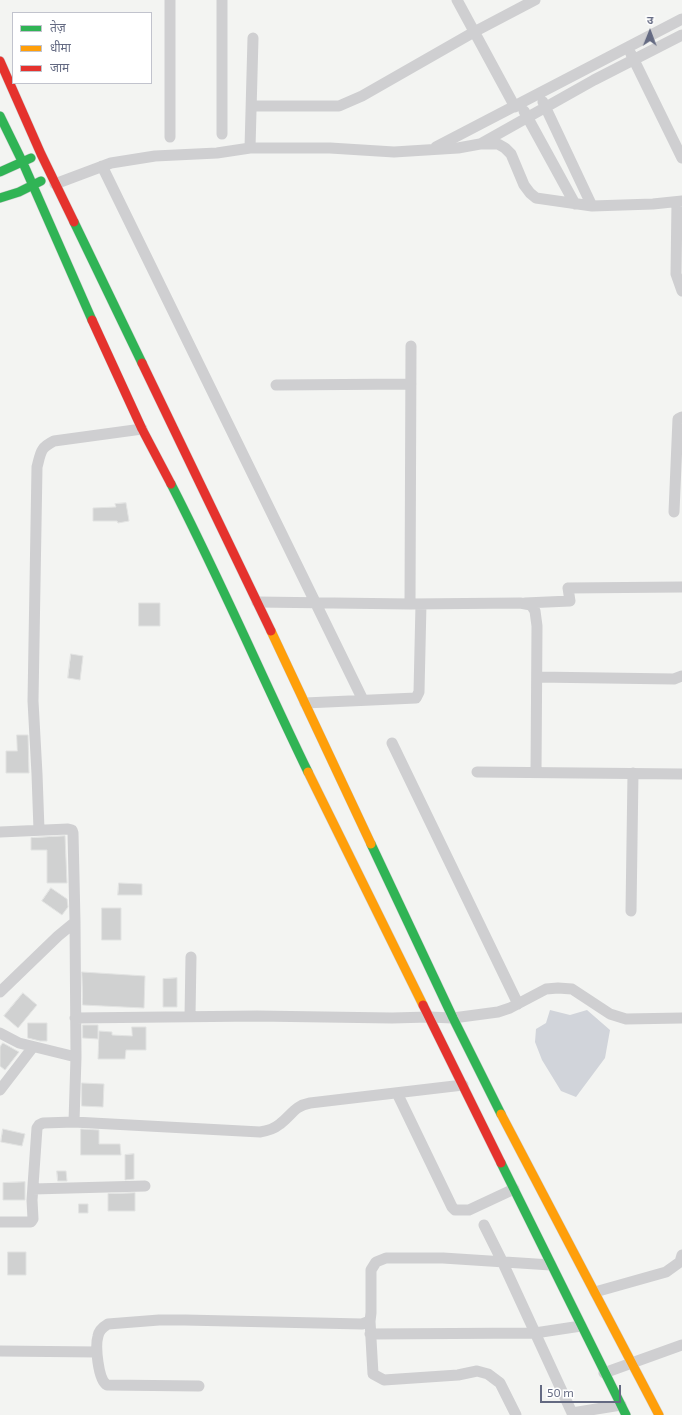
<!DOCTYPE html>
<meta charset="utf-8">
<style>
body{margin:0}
#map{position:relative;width:682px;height:1415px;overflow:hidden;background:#f3f4f2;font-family:"Exo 2","Noto Sans Devanagari",sans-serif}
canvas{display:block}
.legend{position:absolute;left:12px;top:12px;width:140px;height:72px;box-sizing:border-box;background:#fff;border:1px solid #c1c3cd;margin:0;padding:5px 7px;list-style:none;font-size:12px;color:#646a82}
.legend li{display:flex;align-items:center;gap:8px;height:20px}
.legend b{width:20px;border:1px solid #c1c3cd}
.north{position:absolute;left:630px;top:12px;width:40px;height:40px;-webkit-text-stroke:3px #fff;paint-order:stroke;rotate:1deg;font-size:11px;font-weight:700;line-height:16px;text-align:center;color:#646a82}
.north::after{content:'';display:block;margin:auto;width:14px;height:18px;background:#646a82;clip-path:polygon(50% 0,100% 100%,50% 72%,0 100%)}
.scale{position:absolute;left:540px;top:1385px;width:81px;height:18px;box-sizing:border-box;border:2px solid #646a82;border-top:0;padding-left:5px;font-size:12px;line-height:14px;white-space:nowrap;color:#646a82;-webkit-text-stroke:3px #fff;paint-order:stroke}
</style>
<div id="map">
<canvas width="682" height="1415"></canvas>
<ul class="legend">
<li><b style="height:5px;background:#30b455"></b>तेज़</li>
<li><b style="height:5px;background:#ff9f0a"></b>धीमा</li>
<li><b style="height:5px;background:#e5322d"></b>जाम</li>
</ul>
<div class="north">उ</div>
<div class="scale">50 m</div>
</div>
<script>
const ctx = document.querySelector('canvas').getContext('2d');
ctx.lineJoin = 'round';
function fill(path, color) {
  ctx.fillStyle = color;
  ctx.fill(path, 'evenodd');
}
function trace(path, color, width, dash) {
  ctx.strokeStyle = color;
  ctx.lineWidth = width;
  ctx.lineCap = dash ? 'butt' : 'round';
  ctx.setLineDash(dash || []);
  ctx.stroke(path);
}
fill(new Path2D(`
 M550 1010 570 1015 587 1010 610 1030 605 1058 576 1097 561 1091 542 1060 535 1042 536 1029 546 1023Z`), '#d1d4da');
const building = new Path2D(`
 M126 503 129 521 118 523 117 521H93V508L116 507 115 504Z
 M139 603H160V626H139Z
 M71 654 83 656 80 680 68 678Z
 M17 735H28L29 773H6V751H17Z
 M65 836 67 883H47V850H31V838Z
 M119 883 142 884V895H118Z
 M51 888 67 899 68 907 62 915 42 901Z
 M102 908H121V940H102Z
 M82 972 145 976 144 1008 83 1005Z
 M177 978V1007H163V979Z
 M23 993 37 1005 18 1028 4 1016Z
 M28 1023H47V1041H40L28 1038Z
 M83 1025H98V1039L83 1038Z
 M132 1027H146V1050H126L125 1059H98L99 1031 112 1032V1035L132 1036Z
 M3 1043 19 1052 5 1070 0 1066V1047Z
 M82 1083 104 1084 103 1107 82 1106Z
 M3 1129 25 1134 22 1146 1 1142Z
 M81 1129 99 1130V1144H120L121 1155H81Z
 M134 1154V1179L125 1180V1155Z
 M57 1171H66L67 1181H58Z
 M25 1182V1200H3V1183Z
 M135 1193V1211H108V1194Z
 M79 1204H88V1213H79Z
 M8 1252H26V1275H8Z`);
fill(building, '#d0d1d1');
trace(building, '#e2e3e2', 1);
const fast = new Path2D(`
 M0 116 23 163 92 320
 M0 172 31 158
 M0 198 19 192 41 181
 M74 222 142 363
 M171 484C220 579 262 677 308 772
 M371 844 453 1018 501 1114
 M501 1163 626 1415`);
const slow = new Path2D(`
 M271 631 371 844
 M308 772 423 1005
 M501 1114 659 1415`);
const jam = new Path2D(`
 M0 61 41 154 74 222
 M92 320 142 429 171 484
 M142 363 271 631
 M423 1005 501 1163`);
trace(fast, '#d0d0d1', 10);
trace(slow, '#d0d0d1', 10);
trace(jam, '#d0d0d1', 10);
trace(new Path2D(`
 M457 0 515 107
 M631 54 682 158
 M543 102 592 206
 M252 106H339L362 96 474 32 535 0
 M524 111 575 204
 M222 134V0
 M170 137V0
 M482 143 594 80 682 35
 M436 147 682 19
 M250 148 253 38
 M102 166 363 700
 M55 184 111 163 155 156 217 153 250 148H330L394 152 458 148 480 144H498L505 148 511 154 524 185 530 193 536 198 592 206 653 204 682 201
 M677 202 676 274 682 291
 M276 385 411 384
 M674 512 678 419 682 417
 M257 602 410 604 520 603 531 605 535 611 537 626 536 772
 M525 603 570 601 568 588 682 587
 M410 604 411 346
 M537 677 674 679 682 676
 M305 703 416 698 419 692 421 604
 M392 743 518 1004
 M477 772 682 774
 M39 830 37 774 33 701 37 467C41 452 40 448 54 441L142 429
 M0 832 68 829 72 830 73 833 75 922 76 1057 74 1122 43 1123 39 1125 37 1128 32 1200 33 1219 31 1222H0
 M631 911 633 773
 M0 992 58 936 75 922
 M190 1016 191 957
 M75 1018 257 1016 392 1018 429 1017 453 1018 498 1012 510 1008 546 989 558 988 572 989 610 1014 626 1019 682 1018
 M0 1033 19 1043 76 1057
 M0 1090 33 1047
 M397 1093 452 1207 455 1210H469L514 1189
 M74 1122 260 1132C267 1131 275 1128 280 1124 292 1115 294 1106 310 1103L463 1085
 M33 1189 145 1186
 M484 1225 502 1261 573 1415
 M595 1292 666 1272 680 1262 682 1255
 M370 1321 373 1374 384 1380 458 1375 477 1371 488 1374 500 1383 516 1415
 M370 1334 535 1333 581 1326
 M0 1351 97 1352
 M604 1373 682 1345
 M199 1386 107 1385C98 1380 95 1346 98 1336 99 1330 103 1327 108 1324L159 1320H185L362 1324 370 1321 371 1313V1270L376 1262 386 1258H443L551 1265
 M572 1413 621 1405`), '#cfcfd1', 11);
trace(fast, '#30b455', 9);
trace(slow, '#ff9f0a', 9);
trace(jam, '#e5322d', 9);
</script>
